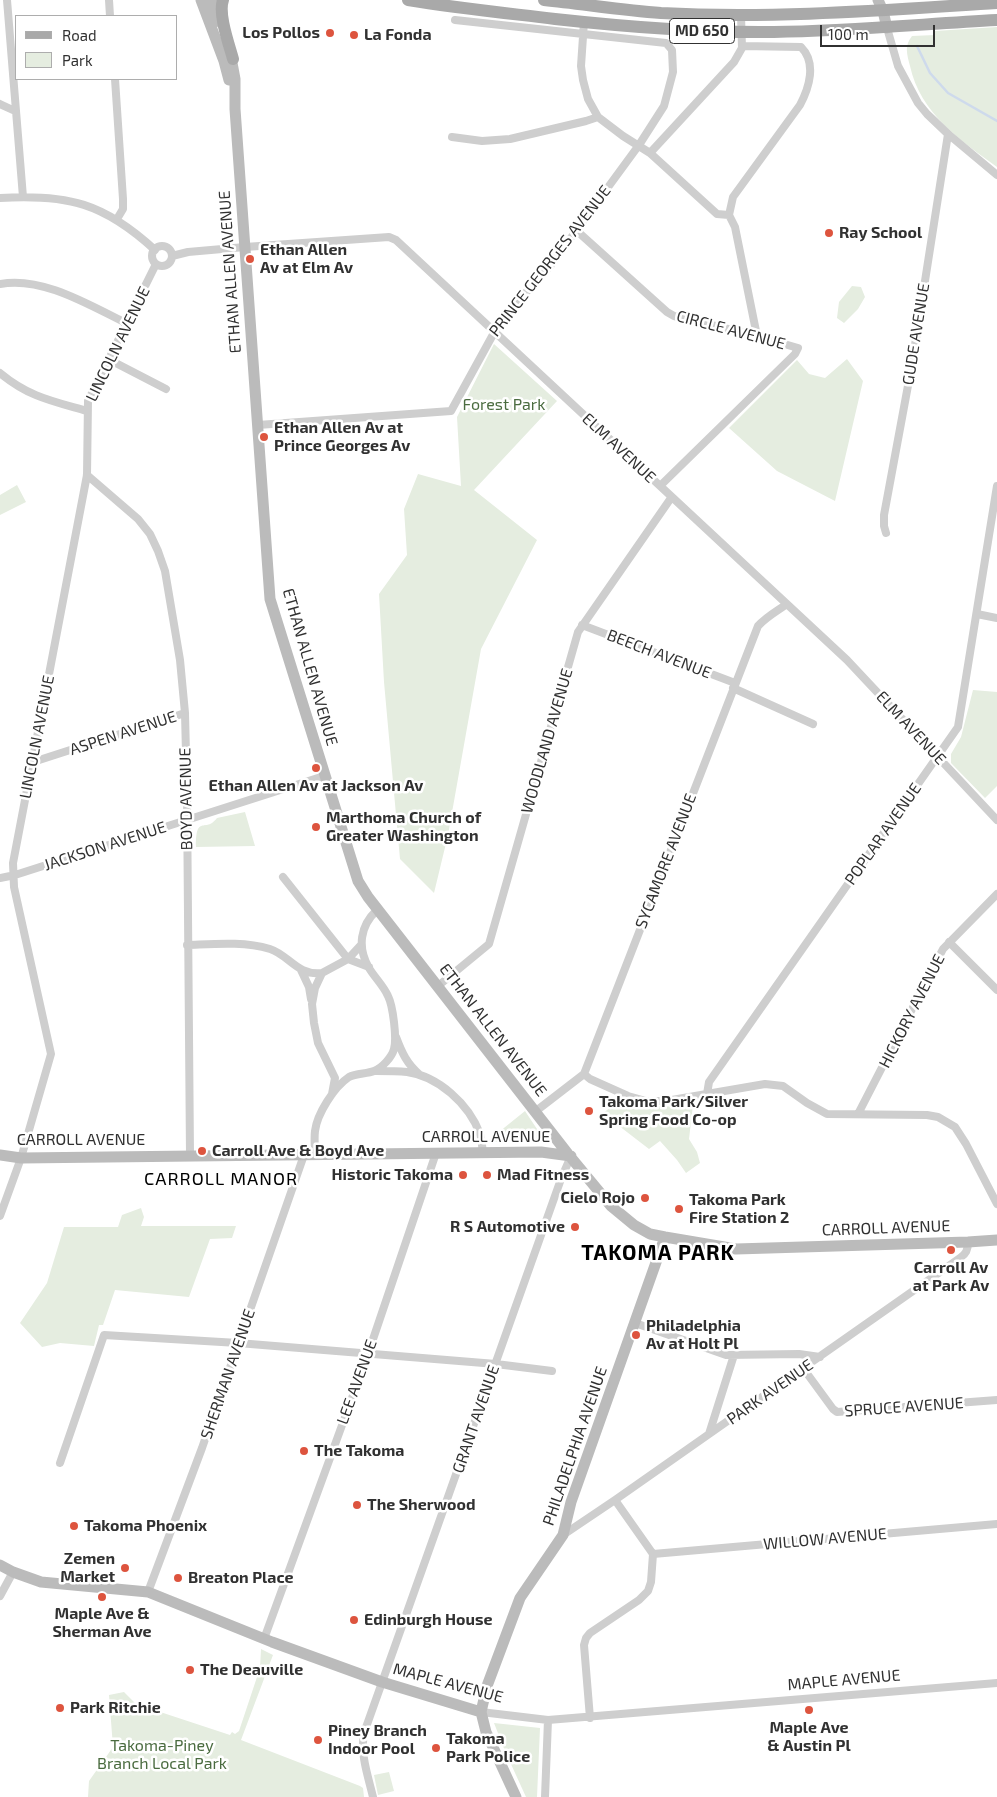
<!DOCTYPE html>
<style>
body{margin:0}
#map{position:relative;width:997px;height:1797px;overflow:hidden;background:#fff;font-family:"Exo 2",sans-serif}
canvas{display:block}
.legend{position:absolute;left:15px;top:15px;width:162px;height:65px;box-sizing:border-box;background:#fff;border:1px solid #adadad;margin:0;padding:6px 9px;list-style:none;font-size:15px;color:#313131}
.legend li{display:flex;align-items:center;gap:10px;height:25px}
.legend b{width:25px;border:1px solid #adadad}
.scale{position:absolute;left:820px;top:25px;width:115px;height:22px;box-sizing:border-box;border:2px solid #313131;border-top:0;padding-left:6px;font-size:15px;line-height:18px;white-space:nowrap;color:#313131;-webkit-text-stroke:4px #fff;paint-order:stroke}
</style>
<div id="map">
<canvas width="997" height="1797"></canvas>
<ul class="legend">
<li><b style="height:6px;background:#a9a9a9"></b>Road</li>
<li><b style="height:14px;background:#e5ede0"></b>Park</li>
</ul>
<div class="scale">100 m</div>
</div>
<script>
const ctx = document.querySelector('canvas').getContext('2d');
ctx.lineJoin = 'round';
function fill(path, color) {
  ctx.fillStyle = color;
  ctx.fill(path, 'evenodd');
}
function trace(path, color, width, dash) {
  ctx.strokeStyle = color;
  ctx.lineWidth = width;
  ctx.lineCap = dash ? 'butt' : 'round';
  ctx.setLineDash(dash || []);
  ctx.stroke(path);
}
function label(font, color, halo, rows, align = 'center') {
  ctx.font = font + ' "Exo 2",sans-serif';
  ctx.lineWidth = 5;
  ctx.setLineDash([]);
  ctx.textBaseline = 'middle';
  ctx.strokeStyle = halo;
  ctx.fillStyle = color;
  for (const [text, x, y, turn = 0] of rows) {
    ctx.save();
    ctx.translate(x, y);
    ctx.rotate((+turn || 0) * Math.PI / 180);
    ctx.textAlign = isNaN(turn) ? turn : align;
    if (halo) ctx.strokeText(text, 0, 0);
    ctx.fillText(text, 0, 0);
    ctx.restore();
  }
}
fill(new Path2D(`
 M997 27V167C961 141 920 113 910 66 907 54 904 46 912 36L935 35V31Z
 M852 286 861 287 865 297 858 309 844 323 837 318 839 302Z
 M494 344 557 401 474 490 537 540 481 649 448 835 434 893 400 859 384 682 379 594 407 555 404 509 418 474 461 486 457 417Z
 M847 359 863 381 835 501 777 471 729 428 797 360 809 374 825 378Z
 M17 485 26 502 0 515V495Z
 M973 690 997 692V786L985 798 951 763V754L961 737Z
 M245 812 255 846 196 847C196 813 205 834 217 818Z
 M621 1099C645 1107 668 1108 693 1105L689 1139 697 1152 700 1163 686 1173 677 1160 660 1141 649 1149 610 1119 600 1118 602 1114Z
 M525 1111 537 1129 542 1133 541 1139 538 1140 516 1139 512 1141 490 1142 489 1140Z
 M141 1208 144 1217 141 1226H236L232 1238 210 1239 189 1297 115 1290 103 1325H99L94 1346 60 1343 42 1347 20 1323 47 1283 64 1227H118L122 1215Z
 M261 1649 273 1655 241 1740 360 1786 363 1788 364 1797H88L89 1781 113 1747 109 1695 124 1692 136 1704 230 1735 232 1732 235 1734 239 1731 260 1668Z
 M494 1723 540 1728 537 1797H526L505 1751Z
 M389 1772 394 1791 378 1795 374 1775Z`), '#e5ede0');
trace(new Path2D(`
 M917 46 930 73 948 93 997 121`), '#cedaec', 2.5);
trace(new Path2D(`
 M7 0 23 197
 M109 0 110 16
 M584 22 581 66 583 80 588 99 598 117 623 136 650 153 717 214 729 215
 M887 28 898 66 918 103 927 114 948 134 997 175
 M742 46 801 47C817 63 809 88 800 105L733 197 729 215 735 227 757 336
 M115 79 123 199V209L117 219
 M0 104 15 111
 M452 137 482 141 510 139 586 121 598 117
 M650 153 734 62 742 48 741 15
 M0 198C68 194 104 203 155 250
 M577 231 667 312 674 316 757 336 798 348 795 354 660 486
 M152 256a10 10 0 1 1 20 0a10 10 0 1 1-20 0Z
 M172 256 188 252 245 247 389 237 396 240 847 660 997 820
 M0 284C42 276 89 305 126 323
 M108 359 166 389
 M0 373C29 397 52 401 87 411
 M258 425 451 411 501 320 551 265 639 145 664 106 673 72 672 50 666 43 455 20
 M87 475 138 519 150 534 158 551 165 571 180 660 185 713 187 795 190 1155
 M886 533 884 526V515L912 364 948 134
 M977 614 997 618
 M582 625 735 683
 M733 688 813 724
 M33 762 185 713
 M283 877 348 959 369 967
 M0 878 15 875 324 776
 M949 942 997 990
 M187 945C214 944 243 941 270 949 289 955 297 976 322 973
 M301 970 309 987 311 999
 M438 986 489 944 578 632 671 498
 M396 1037C402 1053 407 1064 420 1075
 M376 1071C386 1071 397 1071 407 1072 438 1076 469 1104 480 1134 482 1140 482 1147 483 1153
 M584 1074 590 1079 628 1096 646 1101H666L765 1084 783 1086 807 1103 827 1114 927 1115 938 1117 955 1127 966 1144 997 1204
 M332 1094 335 1078 318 1043 314 1023 312 1004 315 988 322 973 348 959 361 945
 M707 1094 709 1082 958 727 997 486
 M536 1111 584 1074 758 626C766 617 777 611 787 604
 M858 1114 943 949 997 894
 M315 1154C315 1146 314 1139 315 1131 317 1114 334 1087 349 1077 356 1073 367 1074 374 1071 382 1068 392 1057 394 1049 397 1038 393 1006 388 996 383 985 375 978 369 968 357 947 360 926 377 910
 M0 1216 21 1158 51 1054 14 887 13 863 87 475 88 401 156 264
 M635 1323 726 1355 799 1354 820 1357
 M803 1368 833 1409 837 1412 997 1400
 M709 1434 734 1355
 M60 1463 104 1335 238 1343 496 1364 552 1371
 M563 1535 615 1500 960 1258C966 1254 968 1250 968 1242
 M653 1554 997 1524
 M148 1592 202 1448 304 1155
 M0 1596 13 1572
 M264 1639 368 1354 436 1153
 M481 1712 548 1720 997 1683
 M590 1718 584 1645 586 1638 590 1633 639 1600 648 1591 651 1582 653 1554 615 1500
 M373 1797C368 1776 360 1754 364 1733L561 1179 571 1156
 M545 1797 548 1720`), '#cecece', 8);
trace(new Path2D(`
 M201 0 224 61 229 80
 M212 0 220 22
 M878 0 883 11 887 28
 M230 52 235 79V109L270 599 358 881 368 897 568 1154 611 1206 634 1225 650 1234 665 1237 736 1249 968 1242 997 1240
 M0 1155 21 1158 541 1152 571 1156
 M0 1565 13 1572 41 1582 148 1592 272 1642 382 1682 481 1712
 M516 1797 486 1732 481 1712 487 1686 520 1598 563 1535 571 1502 665 1237`), '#bbb', 11);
trace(new Path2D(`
 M223 0C218 14 229 44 233 59
 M408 0C457 8 506 13 555 19 628 27 701 33 774 32 848 31 923 24 997 20
 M544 0C583 4 622 10 661 13 773 19 885 10 997 3`), '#a9a9a9', 12);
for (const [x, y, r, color] of [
 [330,33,5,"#dd543e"],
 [354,35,5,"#dd543e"],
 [829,233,5,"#dd543e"],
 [250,259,5,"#dd543e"],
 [264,437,5,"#dd543e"],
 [316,768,5,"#dd543e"],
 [316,827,5,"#dd543e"],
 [589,1111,5,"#dd543e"],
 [202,1151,5,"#dd543e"],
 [463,1175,5,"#dd543e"],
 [487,1175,5,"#dd543e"],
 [645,1198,5,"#dd543e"],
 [679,1209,5,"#dd543e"],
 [575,1227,5,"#dd543e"],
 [951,1250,5,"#dd543e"],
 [636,1335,5,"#dd543e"],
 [304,1451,5,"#dd543e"],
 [357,1505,5,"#dd543e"],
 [74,1526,5,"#dd543e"],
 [125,1568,5,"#dd543e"],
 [178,1578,5,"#dd543e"],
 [102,1597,5,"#dd543e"],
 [354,1620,5,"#dd543e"],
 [190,1670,5,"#dd543e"],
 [60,1708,5,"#dd543e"],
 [809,1710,5,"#dd543e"],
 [318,1740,5,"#dd543e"],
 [436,1748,5,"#dd543e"]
]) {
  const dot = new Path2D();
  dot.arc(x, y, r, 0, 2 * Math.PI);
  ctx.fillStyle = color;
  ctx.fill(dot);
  trace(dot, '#fff', 2);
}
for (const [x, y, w] of [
 [702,31,65]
]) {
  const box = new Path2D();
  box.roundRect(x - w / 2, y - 12.5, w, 25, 4);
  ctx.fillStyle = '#fff';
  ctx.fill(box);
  trace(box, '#313131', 1);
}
label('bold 15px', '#313131', null, [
 ["MD 650",702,31]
]);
label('bold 16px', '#313131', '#fff', [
 ["Los Pollos",320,33,"right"],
 ["La Fonda",364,35],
 ["Ray School",839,233],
 ["Ethan Allen",260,250],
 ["Av at Elm Av",260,268],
 ["Ethan Allen Av at",274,428],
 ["Prince Georges Av",274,446],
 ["Ethan Allen Av at Jackson Av",316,786,"center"],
 ["Marthoma Church of",326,818],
 ["Greater Washington",326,836],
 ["Takoma Park/Silver",599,1102],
 ["Spring Food Co-op",599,1120],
 ["Carroll Ave & Boyd Ave",212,1151],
 ["Historic Takoma",453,1175,"right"],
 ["Mad Fitness",497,1175],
 ["Cielo Rojo",635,1198,"right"],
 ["Takoma Park",689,1200],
 ["Fire Station 2",689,1218],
 ["R S Automotive",565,1227,"right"],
 ["Carroll Av",951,1268,"center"],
 ["at Park Av",951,1286,"center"],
 ["Philadelphia",646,1326],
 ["Av at Holt Pl",646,1344],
 ["The Takoma",314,1451],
 ["The Sherwood",367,1505],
 ["Takoma Phoenix",84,1526],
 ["Zemen",115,1559,"right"],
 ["Market",115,1577,"right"],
 ["Breaton Place",188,1578],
 ["Maple Ave &",102,1614,"center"],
 ["Sherman Ave",102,1632,"center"],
 ["Edinburgh House",364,1620],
 ["The Deauville",200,1670],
 ["Park Ritchie",70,1708],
 ["Maple Ave",809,1728,"center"],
 ["& Austin Pl",809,1746,"center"],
 ["Piney Branch",328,1731],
 ["Indoor Pool",328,1749],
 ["Takoma",446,1739],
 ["Park Police",446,1757]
], 'left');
label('16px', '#313131', '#fff', [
 ["PRINCE GEORGES AVENUE",550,261,-52],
 ["ETHAN ALLEN AVENUE",230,272,-94],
 ["CIRCLE AVENUE",731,330,15],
 ["GUDE AVENUE",916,334,-81],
 ["LINCOLN AVENUE",118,344,-64],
 ["ELM AVENUE",619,448,43],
 ["BEECH AVENUE",659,654,21],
 ["ETHAN ALLEN AVENUE",310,667,74],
 ["ELM AVENUE",911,728,47],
 ["ASPEN AVENUE",123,733,-18],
 ["LINCOLN AVENUE",37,737,-79],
 ["WOODLAND AVENUE",547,741,-74],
 ["BOYD AVENUE",186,799,-91],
 ["POPLAR AVENUE",883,834,-55],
 ["JACKSON AVENUE",105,846,-18],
 ["SYCAMORE AVENUE",666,861,-69],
 ["HICKORY AVENUE",912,1011,-63],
 ["ETHAN ALLEN AVENUE",493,1030,52],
 ["CARROLL AVENUE",486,1137],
 ["CARROLL AVENUE",81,1140],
 ["CARROLL AVENUE",886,1228,-2],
 ["SHERMAN AVENUE",228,1374,-71],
 ["LEE AVENUE",357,1382,-70],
 ["PARK AVENUE",770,1392,-35],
 ["SPRUCE AVENUE",904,1407,-4],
 ["GRANT AVENUE",476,1419,-71],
 ["PHILADELPHIA AVENUE",575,1446,-71],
 ["WILLOW AVENUE",825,1539,-5],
 ["MAPLE AVENUE",844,1680,-5],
 ["MAPLE AVENUE",448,1683,15]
]);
label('16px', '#4b6c40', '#fff', [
 ["Forest Park",504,405],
 ["Takoma-Piney",162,1746],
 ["Branch Local Park",162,1764]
]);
ctx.letterSpacing = '1px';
label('18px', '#000', '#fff', [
 ["CARROLL MANOR",221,1179]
]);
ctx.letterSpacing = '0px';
ctx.letterSpacing = '1px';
label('bold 21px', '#000', '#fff', [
 ["TAKOMA PARK",658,1253]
]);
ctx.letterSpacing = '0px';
</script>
